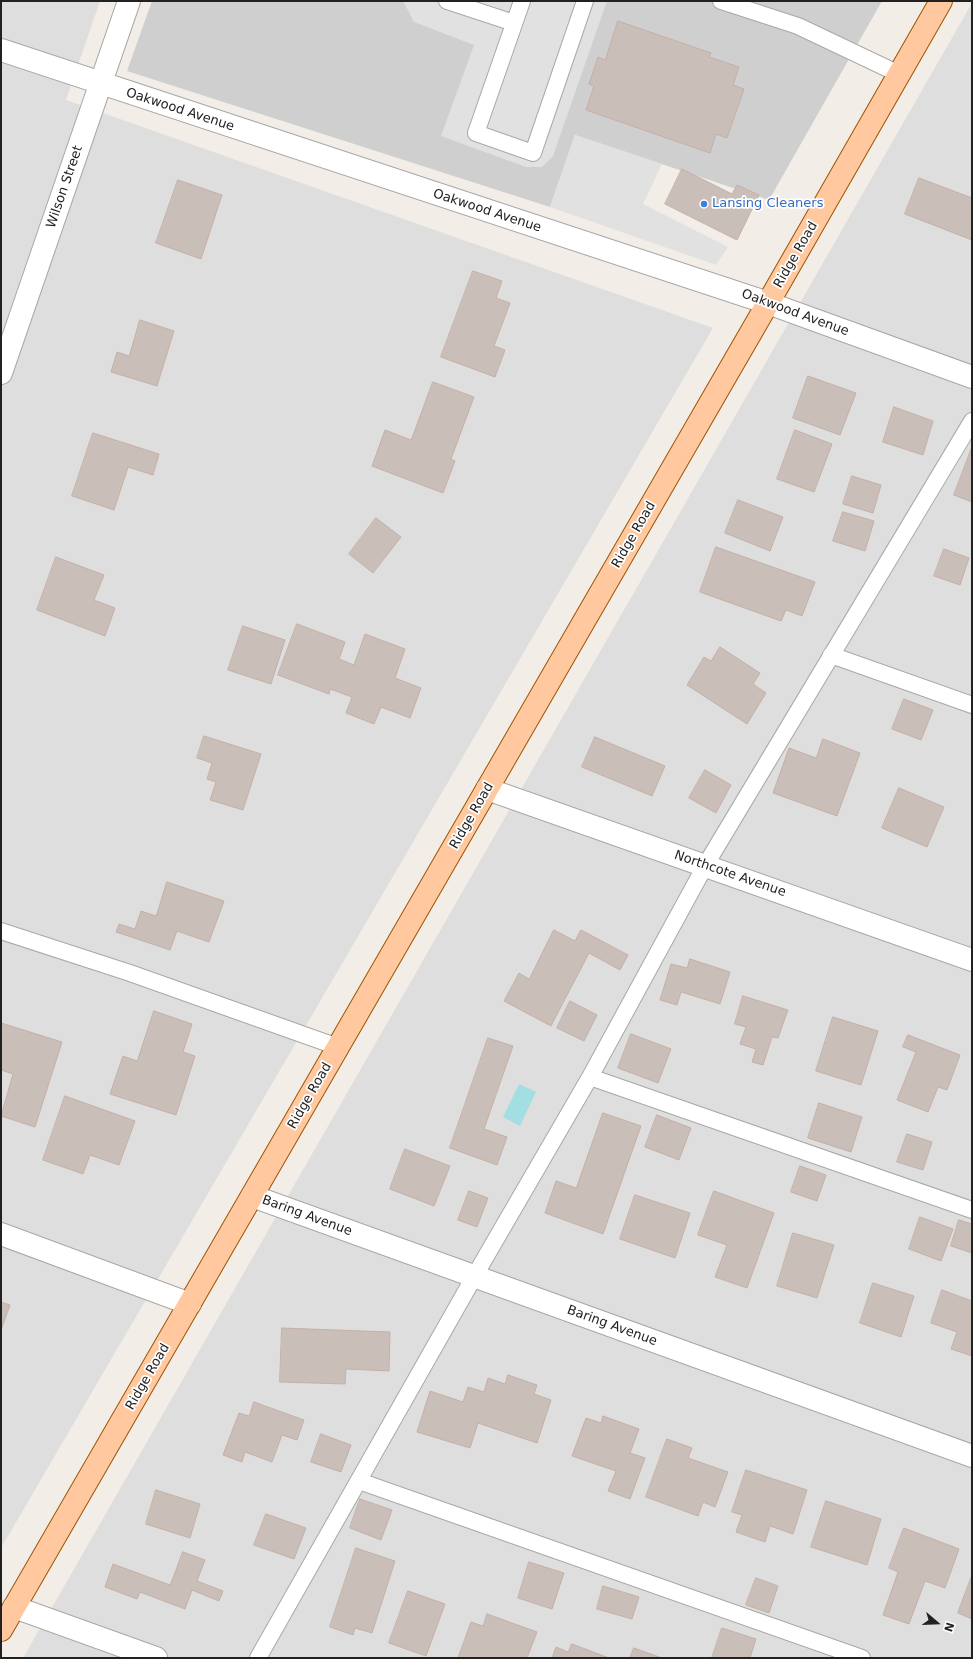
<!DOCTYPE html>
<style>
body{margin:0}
#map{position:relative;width:973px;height:1659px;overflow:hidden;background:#f2ede7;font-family:"DejaVu Sans",sans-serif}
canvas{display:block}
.frame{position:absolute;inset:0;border:2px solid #212121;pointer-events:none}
.north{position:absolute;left:917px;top:1603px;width:40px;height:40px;-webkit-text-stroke:3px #fff;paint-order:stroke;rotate:109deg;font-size:11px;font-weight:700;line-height:16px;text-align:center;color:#212121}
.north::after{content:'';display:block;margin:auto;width:14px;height:18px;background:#212121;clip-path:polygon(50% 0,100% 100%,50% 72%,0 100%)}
</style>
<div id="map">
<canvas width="973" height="1659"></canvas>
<div class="frame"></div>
<div class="north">N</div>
</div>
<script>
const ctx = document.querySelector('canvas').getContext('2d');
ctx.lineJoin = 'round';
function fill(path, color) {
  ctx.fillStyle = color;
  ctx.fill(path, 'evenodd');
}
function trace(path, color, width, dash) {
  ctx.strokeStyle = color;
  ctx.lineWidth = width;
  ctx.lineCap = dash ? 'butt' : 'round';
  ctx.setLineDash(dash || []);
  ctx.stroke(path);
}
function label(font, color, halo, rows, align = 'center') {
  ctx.font = font + ' "DejaVu Sans",sans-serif';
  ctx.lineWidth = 3.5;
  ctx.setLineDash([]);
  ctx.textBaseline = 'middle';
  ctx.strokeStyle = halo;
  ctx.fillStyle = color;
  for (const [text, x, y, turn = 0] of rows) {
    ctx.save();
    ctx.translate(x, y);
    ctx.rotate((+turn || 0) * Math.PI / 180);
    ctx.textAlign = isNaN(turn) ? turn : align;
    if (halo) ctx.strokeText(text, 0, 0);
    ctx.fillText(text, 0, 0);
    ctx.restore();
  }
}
fill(new Path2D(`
 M1 1H100L66 100 713 328 1 1548Z
 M972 3V1658H23Z`), '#dfdede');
fill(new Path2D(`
 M152 1H882L769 200 575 135 550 207 127 71Z`), '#cfcfcf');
fill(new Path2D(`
 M403 1H607L553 156 542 167H526L441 136 474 45 414 22Z
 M575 135 662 164 643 204 728 247 716 265 550 207Z`), '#e1e1e1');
fill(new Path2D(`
 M519 1084 536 1092 520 1126 503 1117Z`), '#a3dee3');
const building = new Path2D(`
 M618 21 711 53 709 57 739 67 733 85 744 89 727 138 716 134 710 153 586 110 594 86 589 84 598 57 605 60Z
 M682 169 732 194 737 185 759 195 737 240 665 204Z
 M919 178 972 198V240L905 214Z
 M178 180 222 195 201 259 156 243Z
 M473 271 502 281 496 298 510 303 494 346 505 350 495 377 441 357Z
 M140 320 174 331 157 386 111 372 117 352 129 356Z
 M808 376 856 393 840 435 793 418Z
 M433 382 474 397 451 459 455 461 443 493 372 466 385 430 411 440Z
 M894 407 933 421 923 455 883 442Z
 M795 430 832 444 814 492 777 479Z
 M93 433 159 454 153 475 128 467 114 510 72 496Z
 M972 447V502L954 495Z
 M852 476 881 485 873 513 843 504Z
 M738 500 783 517 770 551 725 533Z
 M843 512 874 521 865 551 833 541Z
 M376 518 401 537 373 573 349 554Z
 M716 547 815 582 802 616 786 610 781 621 700 592Z
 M944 549 969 558 960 585 934 576Z
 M56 557 104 575 94 600 115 608 105 636 37 610Z
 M297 624 345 642 339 659 354 665 365 634 405 649 395 678 421 688 410 718 381 707 374 724 346 713 352 697 330 689 329 694 278 675Z
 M243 626 285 640 271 684 228 670Z
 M720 647 760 673 753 684 766 693 747 724 687 685 704 657 711 661Z
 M904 699 933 710 921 740 892 729Z
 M204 736 261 754 243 810 210 800 216 782 207 779 212 763 197 758Z
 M595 737 665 766 652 796 582 767Z
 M823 739 860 753 837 816 773 793 789 748 816 758Z
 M705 770 731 785 716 813 689 798Z
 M899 788 944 807 927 847 882 828Z
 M167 882 224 901 209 942 177 931 170 950 116 932 119 924 135 929 141 911 156 916Z
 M554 930 575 941 581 930 628 955 620 970 589 953 551 1026 504 1001 519 973 529 979Z
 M690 959 730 972 720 1004 681 992 677 1005 660 1000 671 964 687 968Z
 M743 996 788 1010 778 1038 772 1037 763 1065 752 1062 756 1049 740 1044 746 1027 735 1024Z
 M570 1001 597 1015 584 1041 557 1028Z
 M154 1011 192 1024 183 1052 195 1056 176 1115 110 1094 123 1056 137 1061Z
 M833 1017 878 1031 861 1085 816 1071Z
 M1 1023 62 1042 35 1127 1 1116 13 1074 1 1070Z
 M631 1034 671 1049 658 1083 618 1068Z
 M908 1035 960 1055 947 1090 938 1087 928 1112 897 1100 916 1052 903 1047Z
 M488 1038 513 1046 484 1129 507 1137 497 1165 450 1148Z
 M65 1096 135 1121 119 1165 90 1155 83 1174 43 1160Z
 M819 1103 862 1117 851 1152 808 1138Z
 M603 1113 641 1126 603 1234 545 1213 556 1181 576 1188Z
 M657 1115 691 1128 679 1160 645 1147Z
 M907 1134 932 1142 923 1170 897 1162Z
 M405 1149 450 1166 434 1206 390 1189Z
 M800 1166 826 1175 817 1201 791 1192Z
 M469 1191 488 1198 477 1227 458 1220Z
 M714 1191 774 1213 747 1288 715 1277 727 1245 698 1235Z
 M635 1195 690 1213 675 1258 620 1239Z
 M920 1217 953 1229 941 1261 909 1249Z
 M959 1220 972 1224V1253L951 1246Z
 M793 1233 834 1245 817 1298 777 1286Z
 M873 1283 914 1296 901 1337 860 1323Z
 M942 1290 972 1301V1356L951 1349 957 1332 931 1323Z
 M1 1302 10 1305 1 1330Z
 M282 1328 390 1332 389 1371 346 1369 345 1384 280 1382Z
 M508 1375 537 1385 534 1394 551 1400 537 1443 478 1423 470 1448 417 1432 430 1391 463 1402 468 1387 484 1392 488 1378 505 1384Z
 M254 1402 304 1420 297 1440 282 1435 272 1462 245 1452 242 1462 223 1455 239 1413 249 1416Z
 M603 1416 639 1429 630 1453 645 1458 630 1499 608 1491 616 1471 572 1456 586 1418 601 1423Z
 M321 1434 351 1445 341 1472 311 1462Z
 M667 1439 692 1448 688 1458 728 1472 715 1507 703 1502 698 1516 646 1497Z
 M746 1470 807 1490 793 1534 770 1526 765 1542 736 1532 742 1515 732 1512Z
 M156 1490 200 1504 190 1538 146 1524Z
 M360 1499 392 1510 381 1540 350 1528Z
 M826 1501 881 1519 867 1565 811 1547Z
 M266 1514 306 1528 294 1559 254 1545Z
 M904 1528 959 1549 945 1588 925 1581 909 1624 883 1615 898 1572 889 1568Z
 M356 1548 395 1561 372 1633 355 1628 353 1635 330 1627Z
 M183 1552 205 1560 197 1581 223 1591 219 1601 192 1590 185 1609 140 1592 137 1599 105 1587 113 1564 170 1585Z
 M529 1562 564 1573 552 1609 518 1598Z
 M972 1575V1619L958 1613Z
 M756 1578 778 1586 769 1613 746 1605Z
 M603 1586 639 1597 632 1619 597 1609Z
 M408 1591 445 1604 426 1656 389 1643Z
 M487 1614 537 1632 527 1658H458L471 1622 483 1626Z
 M722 1628 756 1639 750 1658H712Z
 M572 1644 609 1658H552L556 1647 568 1652Z
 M634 1648 662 1658H630Z`);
fill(building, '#cabeb9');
trace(building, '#c5b0a7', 1);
const service = new Path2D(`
 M447 1 514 23
 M522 1 476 133 533 153 585 1
 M721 1 798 26 899 74
 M831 655 972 705
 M1 931 130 973 338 1047
 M590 1077 972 1210
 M359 1481 862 1658
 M258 1658 474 1277 590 1077 705 866 972 421`);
const minor = new Path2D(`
 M1 50 768 303 972 377
 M1 373 129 1
 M487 789 972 960
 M252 1196 972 1456
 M1 1234 190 1304
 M14 1607 156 1658`);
const primary = new Path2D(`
 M1 1630 768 303 941 1`);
trace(service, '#a8a8a8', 18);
trace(minor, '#a8a8a8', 24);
trace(primary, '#9d5300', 24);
trace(service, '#fff', 16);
trace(minor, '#fff', 22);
trace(primary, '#ffc89e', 22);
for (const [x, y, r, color] of [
 [704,204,4,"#3f7fe0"]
]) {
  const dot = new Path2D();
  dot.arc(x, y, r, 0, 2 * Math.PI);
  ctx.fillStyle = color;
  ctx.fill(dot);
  trace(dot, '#fff', 1.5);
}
label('13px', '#212121', '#fff', [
 ["Oakwood Avenue",180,110,18],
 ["Wilson Street",65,187,-71],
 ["Oakwood Avenue",487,211,18],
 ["Ridge Road",796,255,-60],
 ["Oakwood Avenue",795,313,20],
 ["Ridge Road",634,535,-60],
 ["Ridge Road",472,816,-60],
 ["Northcote Avenue",730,874,19],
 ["Ridge Road",310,1096,-60],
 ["Baring Avenue",307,1216,20],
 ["Baring Avenue",612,1326,20],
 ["Ridge Road",148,1377,-60]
]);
label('13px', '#366cbe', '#fff', [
 ["Lansing Cleaners",712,204]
], 'left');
</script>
